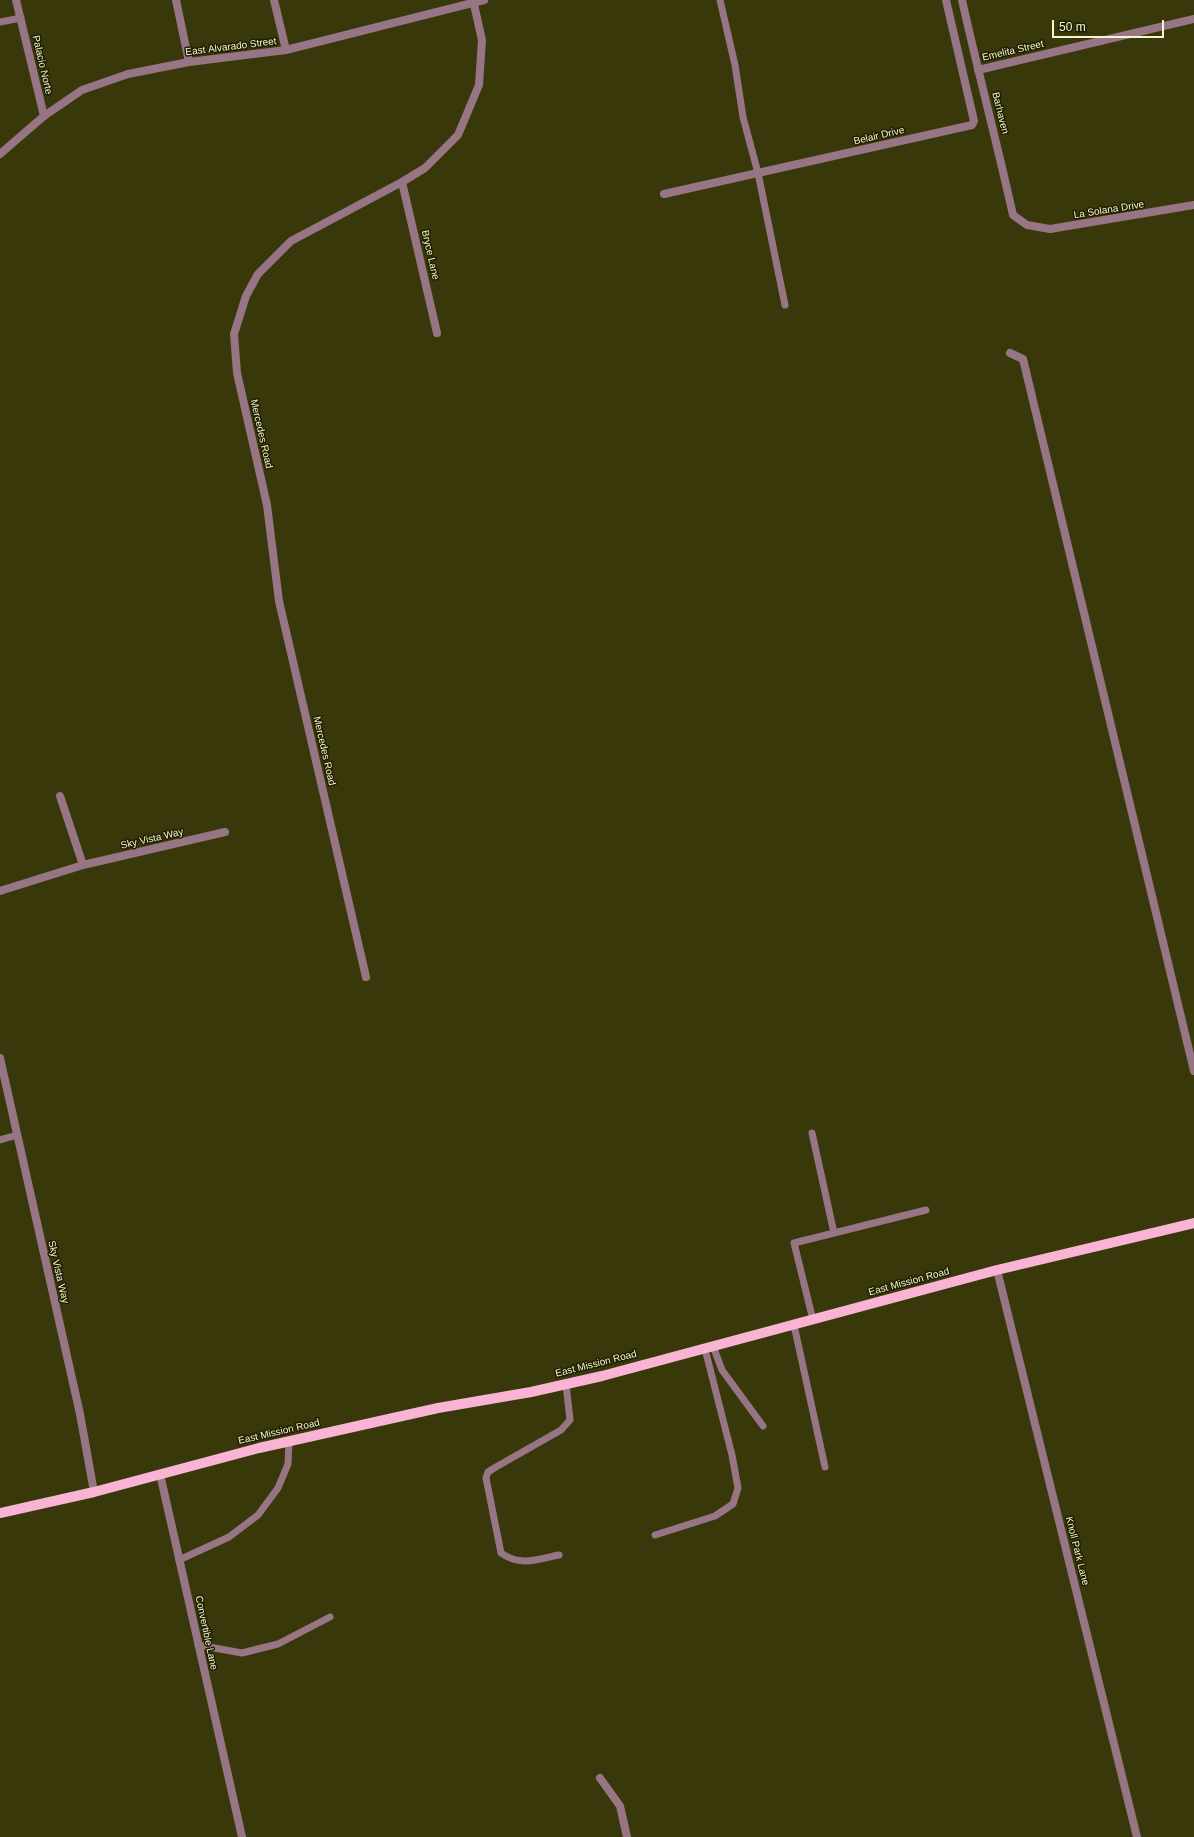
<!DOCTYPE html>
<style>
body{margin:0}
#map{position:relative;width:1194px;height:1837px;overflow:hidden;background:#38380a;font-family:Arial,sans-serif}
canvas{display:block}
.scale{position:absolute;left:1052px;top:20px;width:112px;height:18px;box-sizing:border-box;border:2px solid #f4f6ce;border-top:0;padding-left:5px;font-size:12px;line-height:14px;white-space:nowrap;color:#f4f6ce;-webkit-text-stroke:3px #1f1e00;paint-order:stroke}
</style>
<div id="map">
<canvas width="1194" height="1837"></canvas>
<div class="scale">50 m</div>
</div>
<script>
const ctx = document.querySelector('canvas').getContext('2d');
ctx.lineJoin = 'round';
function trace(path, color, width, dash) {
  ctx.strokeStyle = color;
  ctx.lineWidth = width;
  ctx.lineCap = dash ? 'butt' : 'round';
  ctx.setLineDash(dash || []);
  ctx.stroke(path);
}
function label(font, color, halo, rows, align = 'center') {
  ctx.font = font + ' Arial,sans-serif';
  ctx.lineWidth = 3;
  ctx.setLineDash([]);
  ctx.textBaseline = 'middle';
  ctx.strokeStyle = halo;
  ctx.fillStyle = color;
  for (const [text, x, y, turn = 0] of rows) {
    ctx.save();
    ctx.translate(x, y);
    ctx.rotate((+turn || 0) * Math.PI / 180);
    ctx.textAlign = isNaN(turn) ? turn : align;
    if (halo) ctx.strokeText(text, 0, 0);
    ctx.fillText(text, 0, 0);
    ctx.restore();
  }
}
trace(new Path2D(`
 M720 0 735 65 743 117 758 173 785 305
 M0 22 21 18
 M812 1133 834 1233
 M0 1140 17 1135
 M813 1320 794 1243 926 1210
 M794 1325 825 1467
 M713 1346 722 1370 763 1426
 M655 1535 715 1516 733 1504 738 1488 732 1455 705 1349
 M559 1555C539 1559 520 1567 501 1553L486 1478 488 1472 496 1467 561 1430 570 1420 566 1384
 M179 1560 229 1537 258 1515 278 1488 288 1464 289 1442
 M198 1645 242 1653 278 1644 330 1617`), '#977585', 7);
trace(new Path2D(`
 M16 0 44 116
 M176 0 189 62
 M274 0 286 50
 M962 0C978 72 997 143 1013 215L1027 225 1050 229 1194 205
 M978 70 1194 19
 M402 182 437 333
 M664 194 972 125 974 121 946 0
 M1010 353 1023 359 1194 1071
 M60 796 83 865
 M0 891 83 865 225 832
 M366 977 279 601 267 505 237 373 234 334 246 296 258 274 291 241 402 182 425 168 458 135 479 85 482 40 473 0
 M0 1058 80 1414 94 1492
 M997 1270 1137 1837
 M160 1474 242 1837
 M600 1778 620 1806 627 1837`), '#977585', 8);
trace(new Path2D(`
 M0 154 44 116 82 90 128 74 189 62 286 50 484 0`), '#977585', 8);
trace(new Path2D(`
 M0 1513 94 1492 259 1448 438 1408 531 1392 602 1376 997 1270 1194 1223`), '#f9b4d4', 10);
label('10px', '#f4f6ce', '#1f1e00', [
 ["East Alvarado Street",231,47,-7],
 ["Emelita Street",1013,51,-13],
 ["Palacio Norte",42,65,77],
 ["Barhaven",1000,113,76],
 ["Belair Drive",879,136,-13],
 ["La Solana Drive",1109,210,-9],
 ["Bryce Lane",430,255,77],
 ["Mercedes Road",261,434,77],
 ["Mercedes Road",324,751,77],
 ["Sky Vista Way",152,839,-13],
 ["Sky Vista Way",58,1272,77],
 ["East Mission Road",909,1282,-15],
 ["East Mission Road",596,1364,-14],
 ["East Mission Road",279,1432,-13],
 ["Knoll Park Lane",1077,1551,76],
 ["Convertible Lane",206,1633,78]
]);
</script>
